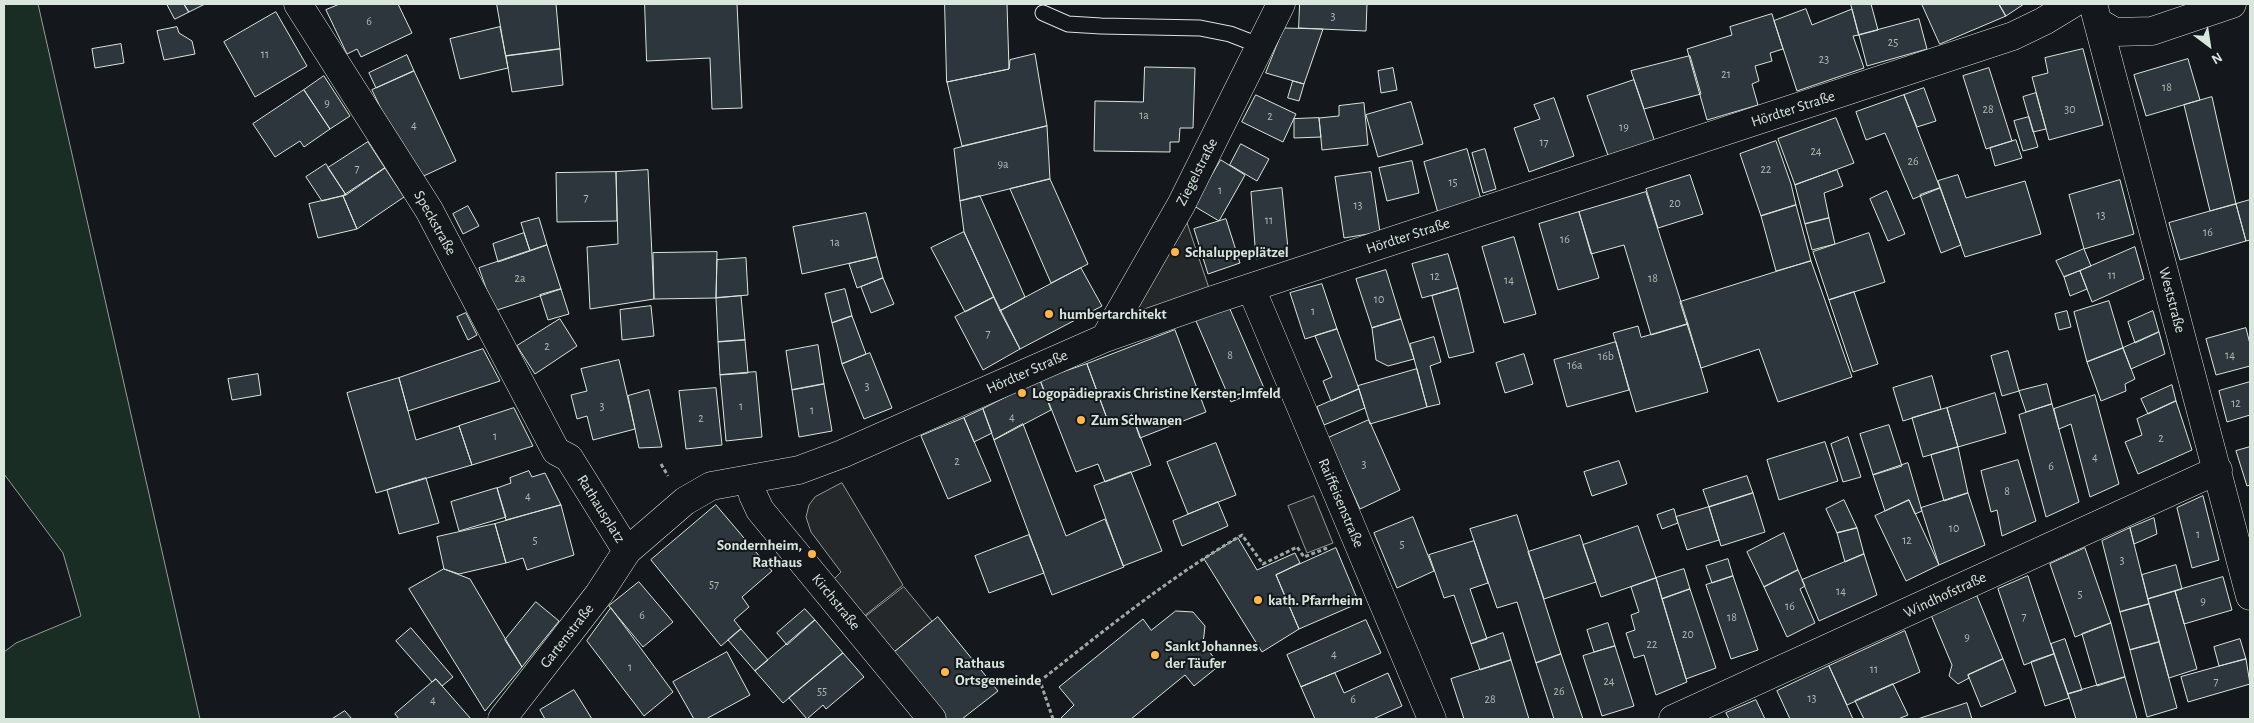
<!DOCTYPE html>
<meta charset="utf-8">
<style>
body{margin:0}
#map{position:relative;width:2254px;height:723px;overflow:hidden;background:#14181c;font-family:"Alegreya Sans",sans-serif}
canvas{display:block}
.frame{position:absolute;inset:0;border:5px solid #d8e6dc;pointer-events:none}
.north{position:absolute;left:2184px;top:20px;width:50px;height:50px;-webkit-text-stroke:4px #14181c;paint-order:stroke;rotate:149deg;font-size:14px;font-weight:700;line-height:20px;text-align:center;color:#d8e6dc}
.north::after{content:'';display:block;margin:auto;width:18px;height:22px;background:#d8e6dc;clip-path:polygon(50% 0,100% 100%,50% 72%,0 100%)}
</style>
<div id="map">
<canvas width="2254" height="723"></canvas>
<div class="frame"></div>
<div class="north">N</div>
</div>
<script>
const ctx = document.querySelector('canvas').getContext('2d');
ctx.lineJoin = 'round';
function fill(path, color) {
  ctx.fillStyle = color;
  ctx.fill(path, 'evenodd');
}
function trace(path, color, width, dash) {
  ctx.strokeStyle = color;
  ctx.lineWidth = width;
  ctx.lineCap = dash ? 'butt' : 'round';
  ctx.setLineDash(dash || []);
  ctx.stroke(path);
}
function label(font, color, halo, rows, align = 'center') {
  ctx.font = font + ' "Alegreya Sans",sans-serif';
  ctx.lineWidth = 4;
  ctx.setLineDash([]);
  ctx.textBaseline = 'middle';
  ctx.strokeStyle = halo;
  ctx.fillStyle = color;
  for (const [text, x, y, turn = 0] of rows) {
    ctx.save();
    ctx.translate(x, y);
    ctx.rotate((+turn || 0) * Math.PI / 180);
    ctx.textAlign = isNaN(turn) ? turn : align;
    if (halo) ctx.strokeText(text, 0, 0);
    ctx.fillText(text, 0, 0);
    ctx.restore();
  }
}
const green = new Path2D(`
 M4 4H38L200 719H4V652L16 643 81 616 63 553 4 474Z`);
fill(green, '#1a2d24');
trace(green, '#939e99', 1);
const parking = new Path2D(`
 M1181 205 1213 300 1105 338Z
 M842 483 903 585 863 617 834 579 841 572 811 532 806 517 809 505 815 497Z
 M1314 496 1333 543 1307 553 1288 506Z
 M904 587 932 621 892 654 864 618Z`);
fill(parking, '#24282b');
trace(parking, '#939e99', 1);
const building = new Path2D(`
 M167 4H184L189 12 175 19Z
 M184 4H205L189 12Z
 M340 4H398L412 33 361 57 357 49 347 54 326 10Z
 M497 4H556L560 49 506 56Z
 M645 4H737L742 108 712 109 710 58 647 61Z
 M945 4H1007L1009 69 947 82Z
 M1300 4H1367L1366 31 1299 28Z
 M1851 4H1871L1878 30 1859 35Z
 M1922 4H1999L2006 16 1940 44Z
 M1999 4H2024L2006 16Z
 M1806 9 1812 25 1852 9 1859 35 1853 36 1864 68 1797 91 1774 21Z
 M276 12 307 66 255 97 224 42Z
 M1772 14 1783 49 1770 53 1772 61 1755 66 1759 81 1752 84 1758 105 1707 120 1687 49 1732 35 1730 27Z
 M1919 19 1927 49 1867 66 1859 35Z
 M177 27 179 33 192 41 195 54 164 60 157 31Z
 M500 27 508 68 460 79 450 39Z
 M1284 28 1323 29 1304 84 1266 73Z
 M121 44 124 63 95 68 92 49Z
 M560 49 563 85 512 92 506 56Z
 M2083 49 2103 125 2049 140 2032 77 2048 73 2045 58Z
 M1035 54 1047 126 962 146 947 82 1009 69 1010 60Z
 M407 55 414 71 376 88 369 73Z
 M1690 56 1701 94 1644 109 1631 71Z
 M2188 59 2200 100 2146 116 2134 75Z
 M1145 67 1195 68 1193 128H1180L1179 142H1170V152L1094 151 1095 101 1143 102Z
 M1393 68 1397 90 1381 93 1378 71Z
 M1989 68 2012 141 1986 149 1963 76Z
 M414 71 456 161 415 180 372 90Z
 M324 76 350 116 330 129 304 90Z
 M1634 80 1656 145 1610 161 1587 96Z
 M1293 81 1304 84 1299 101 1288 98Z
 M1924 88 1936 121 1917 127 1904 95Z
 M304 90 330 129 304 147 300 141 275 157 253 124Z
 M2036 93 2046 129 2033 132 2023 97Z
 M1256 95 1296 114 1283 142 1242 122Z
 M1904 95 1940 188 1913 199 1885 133 1866 140 1856 112Z
 M2212 97 2236 204 2210 211 2184 105Z
 M1554 98 1574 156 1529 172 1514 128 1540 119 1534 105Z
 M1411 102 1423 144 1378 157 1366 115Z
 M1364 103 1368 145 1322 150 1319 118 1339 116V106Z
 M2029 117 2038 147 2023 151 2014 121Z
 M1319 118 1321 137 1294 138V119Z
 M1836 118 1854 163 1795 185 1778 139Z
 M1047 126 1050 179 960 201 954 149Z
 M2016 140 2022 158 1995 166 1990 148Z
 M1776 141 1791 184 1796 205 1761 216 1740 154Z
 M368 142 385 168 346 195 328 168Z
 M1241 144 1269 159 1257 181 1230 165Z
 M1467 149 1482 203 1439 217 1424 162Z
 M1485 149 1496 189 1483 193 1472 153Z
 M1221 160 1245 175 1219 221 1194 206Z
 M1412 161 1419 193 1387 201 1379 168Z
 M326 164 346 195 322 201 306 177Z
 M385 168 404 197 357 229 343 196Z
 M648 170 654 299 590 309 587 247 618 244 616 172Z
 M1837 170 1843 186 1824 193 1829 218 1805 224 1795 185Z
 M616 172 617 221 557 222 556 173Z
 M1371 172 1380 232 1344 238 1335 177Z
 M1690 175 1703 214 1658 228 1646 189Z
 M1958 175 1966 198 2025 181 2041 234 1965 257 1938 181Z
 M1050 179 1088 264 1051 283 1010 189Z
 M2120 180 2134 234 2084 249 2069 195Z
 M1282 188 1288 249 1256 259 1251 192Z
 M1940 188 1961 245 1941 253 1920 195Z
 M1887 191 1905 234 1888 241 1870 199Z
 M1646 192 1688 324 1651 335 1624 245 1591 254 1579 212Z
 M343 196 357 229 318 238 309 204Z
 M980 196 1025 297 1000 311 964 232 960 201Z
 M2250 200V240L2246 241 2236 204Z
 M2236 204 2246 241 2180 260 2169 223Z
 M1796 205 1811 261 1776 271 1761 216Z
 M468 206 479 226 463 234 453 214Z
 M1579 212 1599 278 1558 290 1539 224Z
 M866 213 877 257 802 274 793 227Z
 M539 218 547 245 530 251 521 223Z
 M1829 218 1835 244 1812 250 1805 224Z
 M1226 219 1240 263 1208 274 1194 229Z
 M964 232 994 297 965 312 931 248Z
 M524 233 530 251 498 262 493 244Z
 M1869 233 1885 282 1829 300 1813 252Z
 M1514 237 1536 314 1504 323 1482 247Z
 M547 245 561 289 494 311 479 268Z
 M2135 247 2144 279 2092 302 2080 271Z
 M2084 249 2091 266 2064 277 2056 261Z
 M717 252 716 298 654 299 653 253Z
 M1448 254 1458 288 1422 298 1412 264Z
 M877 257 883 278 857 288 849 264Z
 M746 258 748 295 716 298 717 260Z
 M1811 261 1852 377 1778 402 1759 349 1701 368 1680 302Z
 M1081 268 1102 306 1020 349 1000 311Z
 M1386 270 1401 319 1372 328 1356 279Z
 M2080 271 2087 289 2070 296 2064 277Z
 M883 278 894 304 871 313 861 287Z
 M1322 284 1337 329 1305 339 1290 293Z
 M1458 288 1474 352 1449 358 1432 296Z
 M561 289 569 314 548 320 540 295Z
 M845 289 852 316 832 323 825 294Z
 M1854 292 1878 364 1853 372 1829 300Z
 M741 296 745 340 718 342 716 298Z
 M994 297 1020 349 983 370 955 317Z
 M2109 301 2123 348 2087 362 2074 312Z
 M651 306 654 336 622 340 620 310Z
 M1229 307 1264 388 1231 402 1196 321Z
 M2067 311 2071 327 2059 330 2055 314Z
 M2153 311 2159 332 2135 343 2128 322Z
 M466 313 477 335 468 340 457 317Z
 M852 316 866 354 842 364 832 323Z
 M560 319 577 346 535 374 517 346Z
 M1401 319 1414 359 1388 366 1376 360 1372 328Z
 M1688 324 1708 392 1636 412 1613 333 1638 326 1641 337Z
 M2246 328 2250 344V366L2216 375 2206 339Z
 M1337 329 1359 389 1331 401 1323 381 1332 377 1315 336Z
 M1175 330 1206 412 1140 438 1132 415 1109 424 1087 364Z
 M2159 332 2165 354 2131 369 2123 348Z
 M1434 337 1441 362 1430 366 1440 404 1427 407 1410 344Z
 M745 340 748 373 720 375 718 342Z
 M1616 342 1629 390 1567 407 1554 360Z
 M818 345 824 384 792 390 786 351Z
 M2123 348 2135 379 2125 384 2126 391 2101 401 2087 362Z
 M483 349 500 381 408 411 399 378Z
 M2008 351 2019 391 2002 396 1991 356Z
 M870 353 892 408 864 419 842 364Z
 M1524 354 1533 384 1505 393 1496 363Z
 M619 360 635 429 593 440 587 416 577 419 571 395 587 391 581 369Z
 M1087 364 1109 424 1132 415 1151 465 1105 482 1098 464 1076 472 1040 380Z
 M1417 369 1427 407 1370 424 1358 386Z
 M756 372 762 437 726 441 720 375Z
 M258 374 261 395 232 400 228 379Z
 M1932 376 1941 409 1903 421 1893 388Z
 M399 378 416 440 459 426 472 465 376 493 347 393Z
 M1040 380 1051 410 994 440 983 409Z
 M2250 382V415L2227 422 2219 391Z
 M824 384 832 431 799 437 792 390Z
 M2047 384 2052 404 2026 412 2019 391Z
 M2172 385 2176 401 2148 414 2141 399Z
 M716 388 722 445 686 449 679 391Z
 M1359 389 1365 408 1324 425 1317 407Z
 M649 390 662 447 639 448 628 396Z
 M1995 393 2006 433 1958 447 1947 408Z
 M2095 395 2119 484 2090 497 2071 424 2059 429 2054 409Z
 M2176 401 2192 450 2138 474 2125 442 2142 435 2137 419Z
 M2052 404 2079 502 2046 517 2019 415Z
 M514 408 533 446 472 465 459 426Z
 M1947 408 1958 447 1923 457 1912 418Z
 M983 409 992 433 974 442 964 418Z
 M964 418 991 481 948 499 921 436Z
 M1369 420 1400 490 1360 509 1328 438Z
 M1023 424 1066 536 1105 519 1124 567 1052 595 994 440Z
 M1889 425 1902 466 1873 475 1860 434Z
 M1848 437 1861 477 1843 482 1831 444Z
 M1825 442 1838 481 1779 500 1767 460Z
 M1216 443 1236 495 1188 514 1167 462Z
 M1958 447 1968 493 1944 501 1931 455Z
 M2250 447V485L2247 486 2236 451Z
 M2018 460 2036 521 2002 536 1997 510 1991 512 1981 471Z
 M1619 461 1627 484 1592 496 1584 472Z
 M1908 463 1922 511 1915 514 1909 500 1885 511 1873 475Z
 M529 471 532 477 545 473 561 505 506 520 497 488 511 483 510 478Z
 M1131 472 1162 551 1123 566 1094 486Z
 M1747 476 1753 493 1709 507 1703 490Z
 M426 478 439 523 399 534 387 490Z
 M497 488 506 517 459 531 451 502Z
 M1753 493 1765 532 1721 546 1709 507Z
 M1968 493 1985 545 1939 565 1921 508Z
 M2203 496 2219 560 2192 568 2177 508Z
 M1844 500 1857 528 1837 533 1826 509Z
 M1909 500 1939 565 1906 581 1875 516Z
 M1218 502 1228 526 1182 546 1173 521Z
 M561 505 574 555 527 570 523 558 506 563 495 524Z
 M716 505 772 571 742 597 749 607 734 620 741 629 721 646 651 560Z
 M1709 507 1719 540 1687 550 1676 517Z
 M1674 509 1678 523 1662 529 1657 515Z
 M1517 515 1561 654 1536 663 1517 602 1497 608 1470 529Z
 M1413 517 1434 571 1397 588 1374 533Z
 M2154 518 2157 534 2134 544 2130 528Z
 M495 524 506 563 459 574 444 569 437 537Z
 M1638 526 1656 578 1601 597 1583 545Z
 M1857 528 1864 554 1845 562 1837 533Z
 M2130 528 2149 604 2120 612 2102 541Z
 M1784 533 1798 570 1764 587 1747 552Z
 M1029 535 1044 573 989 593 975 556Z
 M1580 535 1596 582 1544 599 1528 552Z
 M1238 538 1257 570 1295 553 1300 563 1276 575 1299 629 1262 652 1204 559Z
 M1474 541 1488 583 1470 589 1487 639 1471 644 1454 595 1444 598 1429 555Z
 M1336 548 1359 603 1299 629 1276 575Z
 M2085 548 2111 623 2075 637 2050 564Z
 M1864 554 1877 595 1819 621 1802 580Z
 M1728 559 1733 576 1712 583 1706 566Z
 M2176 565 2182 589 2148 599 2142 575Z
 M444 569 470 579 522 667 485 711 409 589Z
 M1684 569 1690 589 1662 599 1656 578Z
 M1798 570 1805 586 1800 589 1815 623 1787 637 1764 587Z
 M1733 576 1758 650 1731 659 1706 585Z
 M2028 576 2054 654 2024 665 1998 589Z
 M2223 577 2232 610 2184 624 2175 591Z
 M1656 578 1687 682 1656 695 1644 655 1634 658 1626 633 1635 630 1631 615 1639 612 1631 587Z
 M639 582 673 622 643 647 609 606Z
 M1690 589 1716 668 1686 679 1662 599Z
 M2175 591 2197 669 2169 678 2148 599Z
 M1977 596 2003 659 1968 675 1969 678 1958 684 1949 676 1952 665 1931 615Z
 M536 602 559 621 522 667 505 640Z
 M2149 604 2159 642 2130 650 2120 612Z
 M611 608 673 692 644 716 587 641Z
 M805 609 815 620 787 645 777 633Z
 M1176 611 1193 612 1205 626 1203 644 1220 665 1194 686 1185 675 1131 719H1060L1074 705 1059 687 1143 619 1151 630Z
 M938 617 998 691 962 719H946L892 654Z
 M815 620 843 653 783 703 755 671Z
 M1366 620 1381 653 1301 687 1287 655Z
 M1608 623 1615 646 1594 652 1587 630Z
 M2111 623 2125 677 2097 686 2082 634Z
 M411 628 453 677 442 686 436 679 432 682 396 641Z
 M741 629 768 660 755 671 728 640Z
 M1905 631 1920 672 1847 705 1829 666Z
 M1503 633 1511 660 1480 670 1471 644Z
 M2065 639 2082 690 2068 694 2051 644Z
 M2240 639 2246 659 2219 666 2214 647Z
 M2159 642 2177 708 2147 717 2130 650Z
 M1615 646 1634 706 1602 716 1583 656Z
 M727 652 750 695 706 719H694L673 682Z
 M843 653 864 677 826 709 823 705 807 719 789 698Z
 M1561 654 1583 719H1554L1536 663Z
 M2054 654 2069 698 2045 706 2031 662Z
 M2003 659 2016 692 1981 707 1968 675Z
 M2246 659 2250 684 2188 702 2181 677Z
 M1511 660 1529 719H1464L1451 679Z
 M1829 666 1853 719H1790L1777 691Z
 M1335 673 1344 693 1388 673 1402 706 1373 719H1315L1301 687Z
 M2125 677 2137 719H2076L2068 694Z
 M436 679 471 719H399L395 714Z
 M1893 684 1908 715 1898 719H1864L1855 701Z
 M574 690 592 719H545L540 710Z
 M1756 700 1765 719H1729L1726 713Z
 M1967 703 1972 719H1918Z
 M345 711 352 719H332Z`);
fill(building, '#2c363c');
trace(building, '#d8e6dc', 1);
const lane = new Path2D(`
 M1043 13 1068 24 1101 26 1200 28 1230 34 1261 46`);
const street = new Path2D(`
 M298 4 429 210 556 451 569 458 627 551
 M2093 4 2250 596
 M2098 22 2115 32 2152 31 2232 4
 M1251 288 1432 719
 M1105 338 1181 205 1281 4
 M749 479 753 495 760 510 932 719
 M502 719 599 594 627 551 685 501 711 486 799 470 842 454 1105 338 1213 300 2013 36 2044 21 2072 4
 M1673 719 2218 470`);
trace(lane, '#d8e6dc', 17);
trace(street, '#d8e6dc', 29);
trace(new Path2D(`
 M661 464 668 476
 M1053 719 1040 681C1106 629 1170 577 1242 535L1263 564 1297 547 1304 557 1327 548`), '#9da8a2', 3, [4, 2.5]);
trace(lane, '#14181c', 15);
trace(street, '#14181c', 28);
for (const [x, y, r, color] of [
 [1175,252,5,"#ffb74d"],
 [1049,314,5,"#ffb74d"],
 [1022,393,5,"#ffb74d"],
 [1081,420,5,"#ffb74d"],
 [812,554,5,"#ffb74d"],
 [1258,600,5,"#ffb74d"],
 [1155,655,5,"#ffb74d"],
 [945,672,5,"#ffb74d"]
]) {
  const dot = new Path2D();
  dot.arc(x, y, r, 0, 2 * Math.PI);
  ctx.fillStyle = color;
  ctx.fill(dot);
  trace(dot, '#14181c', 2);
}
label('12px', '#adbab4', null, [
 ["3",1333,16],
 ["6",369,21],
 ["25",1893,42],
 ["11",265,54],
 ["23",1824,59],
 ["21",1726,74],
 ["18",2167,87],
 ["9",327,103],
 ["28",1988,109],
 ["30",2070,109],
 ["1a",1144,115],
 ["2",1270,116],
 ["4",414,125],
 ["19",1624,127],
 ["17",1544,142],
 ["24",1816,151],
 ["26",1913,161],
 ["9a",1003,164],
 ["7",357,168],
 ["22",1766,169],
 ["15",1453,182],
 ["1",1220,190],
 ["7",586,197],
 ["20",1675,203],
 ["13",1358,205],
 ["13",2101,215],
 ["11",1269,220],
 ["16",2208,232],
 ["16",1565,239],
 ["1a",835,242],
 ["11",2112,275],
 ["12",1435,276],
 ["2a",520,278],
 ["18",1653,278],
 ["14",1509,280],
 ["10",1379,299],
 ["1",1313,311],
 ["7",988,333],
 ["2",547,346],
 ["8",1230,355],
 ["14",2230,355],
 ["16b",1606,356],
 ["16a",1575,365],
 ["3",867,386],
 ["12",2236,403],
 ["3",602,406],
 ["1",741,406],
 ["1",812,410],
 ["4",1012,417],
 ["2",701,418],
 ["1",495,436],
 ["2",2161,438],
 ["4",2095,457],
 ["2",957,461],
 ["3",1364,464],
 ["6",2051,466],
 ["8",2007,491],
 ["4",528,496],
 ["10",1954,528],
 ["1",2198,534],
 ["5",535,540],
 ["12",1907,540],
 ["5",1402,544],
 ["3",2122,560],
 ["57",714,584],
 ["14",1841,591],
 ["5",2080,594],
 ["9",2203,601],
 ["16",1790,606],
 ["6",642,615],
 ["7",2024,616],
 ["18",1732,617],
 ["20",1688,634],
 ["9",1967,637],
 ["22",1652,644],
 ["4",1334,654],
 ["1",630,667],
 ["11",1874,669],
 ["24",1609,681],
 ["7",2216,681],
 ["55",822,691],
 ["26",1559,691],
 ["13",1812,698],
 ["6",1353,699],
 ["28",1490,699],
 ["4",433,700]
]);
label('15px', '#d8e6dc', '#14181c', [
 ["Hördter Straße",1793,109,-18],
 ["Ziegelstraße",1197,172,-63],
 ["Speckstraße",435,223,61],
 ["Hördter Straße",1408,236,-18],
 ["Weststraße",2172,300,75],
 ["Hördter Straße",1027,372,-24],
 ["Raiffeisenstraße",1341,503,67],
 ["Rathausplatz",601,509,58],
 ["Windhofstraße",1945,595,-25],
 ["Kirchstraße",836,602,51],
 ["Gartenstraße",567,636,-52]
]);
label('bold 15px', '#d8e6dc', '#14181c', [
 ["Schaluppeplätzel",1185,252],
 ["humbertarchitekt",1059,314],
 ["Logopädiepraxis Christine Kersten-Imfeld",1032,393],
 ["Zum Schwanen",1091,420],
 ["Sondernheim,",802,545,"right"],
 ["Rathaus",802,562,"right"],
 ["kath. Pfarrheim",1268,600],
 ["Sankt Johannes",1165,646],
 ["der Täufer",1165,663],
 ["Rathaus",955,663],
 ["Ortsgemeinde",955,680]
], 'left');
</script>
